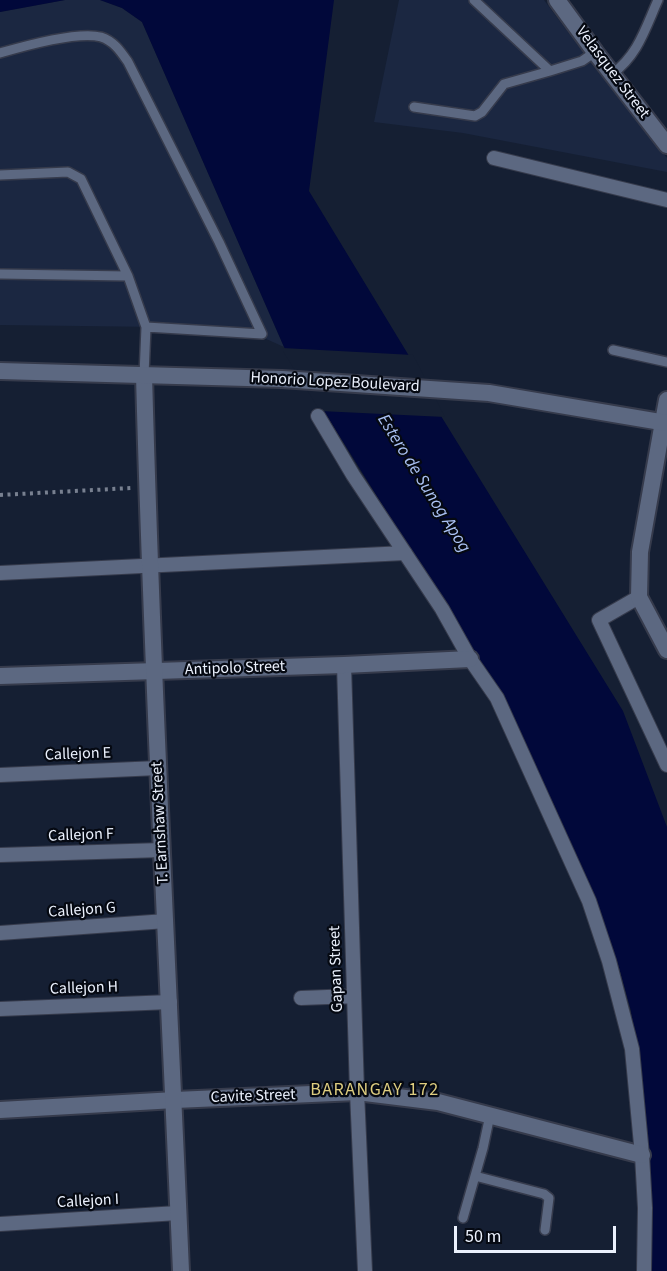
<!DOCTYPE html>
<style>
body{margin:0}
#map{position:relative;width:667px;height:1271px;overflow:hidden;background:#151f33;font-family:"Source Sans 3",sans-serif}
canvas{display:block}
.scale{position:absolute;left:454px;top:1226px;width:162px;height:27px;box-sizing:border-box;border:3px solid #ebf1fd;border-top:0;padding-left:8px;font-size:18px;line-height:21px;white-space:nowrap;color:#ebf1fd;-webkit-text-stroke:4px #050912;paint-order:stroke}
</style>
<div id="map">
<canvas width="667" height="1271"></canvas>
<div class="scale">50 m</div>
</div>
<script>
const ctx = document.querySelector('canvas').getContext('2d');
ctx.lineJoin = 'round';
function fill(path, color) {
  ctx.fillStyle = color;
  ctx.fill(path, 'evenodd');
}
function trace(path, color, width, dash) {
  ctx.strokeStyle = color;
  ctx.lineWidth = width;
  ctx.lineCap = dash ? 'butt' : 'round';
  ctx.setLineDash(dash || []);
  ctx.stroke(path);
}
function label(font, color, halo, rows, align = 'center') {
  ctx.font = font + ' "Source Sans 3",sans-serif';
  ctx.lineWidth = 4.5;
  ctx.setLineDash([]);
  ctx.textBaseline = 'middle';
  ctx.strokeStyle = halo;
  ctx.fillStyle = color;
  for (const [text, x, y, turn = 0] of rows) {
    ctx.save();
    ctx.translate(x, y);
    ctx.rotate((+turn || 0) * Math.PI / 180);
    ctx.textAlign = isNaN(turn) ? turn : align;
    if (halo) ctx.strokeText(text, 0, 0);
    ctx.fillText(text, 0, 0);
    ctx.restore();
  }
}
fill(new Path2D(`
 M65 0H100L122 8 142 22 284 347 242 328 0 325V12Z
 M399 0H544L594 67 667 158V172L463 133 374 122Z`), '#1b2741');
fill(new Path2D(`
 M0 0H65L0 12Z
 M100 0H334L309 191 420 374 441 416 623 711 667 827V1271H652L645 1140 631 1011 618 964 601 916 554 805 497 689 284 347 142 22 122 8Z`), '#01083a');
fill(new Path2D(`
 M283 348 413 355 445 417 320 411 283 351Z`), '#151f33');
const service = new Path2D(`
 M474 0 550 71 582 61 595 52
 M0 53C24 46 78 31 101 37 114 41 121 52 128 62L219 242 262 334 146 327
 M612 74C638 55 645 29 658 0
 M414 107 475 116 482 112 504 84 550 71
 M0 175 68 172 81 179 128 276 146 327 144 375
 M0 274 128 276
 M613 350 667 362
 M475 1176 544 1194 549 1198 545 1230
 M463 1218 483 1148 490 1115`);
const pedestrian = new Path2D(`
 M494 158 667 200
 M318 416 353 475 442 609 470 659 497 698 589 901 609 961 632 1049 642 1155 645 1208 644 1271
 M0 573 405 553
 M639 597 599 620 667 765
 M344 665 357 1092 365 1271
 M0 775 158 768
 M0 855 162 850
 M0 933 166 921
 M301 998 354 996
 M0 1009 170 1002
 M0 1224 178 1213`);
const minor = new Path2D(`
 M663 422 640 552 639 597 667 650
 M0 676 344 665 470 659
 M0 1110 175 1100 357 1092 438 1102 642 1155`);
const tertiary = new Path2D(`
 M557 0 595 52 667 145
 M144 375C152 674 168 972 181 1271
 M663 422 667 400`);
const secondary = new Path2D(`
 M0 371 282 379 489 393 667 423`);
trace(service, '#363b4c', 12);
trace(pedestrian, '#363b4c', 16);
trace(minor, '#363b4c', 20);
trace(tertiary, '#363b4c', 20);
trace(secondary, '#363b4c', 20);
trace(new Path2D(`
 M0 495 131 488`), '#788090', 4, [3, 4.5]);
trace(service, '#5c6881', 9);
trace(pedestrian, '#5c6881', 14);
trace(minor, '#5c6881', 16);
trace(tertiary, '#5c6881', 16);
trace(secondary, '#5c6881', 16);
label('16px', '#ebf1fd', '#050912', [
 ["Velasquez Street",612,73,53],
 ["Honorio Lopez Boulevard",335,383,3],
 ["Antipolo Street",235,669,-2],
 ["Callejon E",78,755,-2],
 ["T. Earnshaw Street",161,823,-93],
 ["Callejon F",81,836,-2],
 ["Callejon G",82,911,-4],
 ["Gapan Street",337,969,-92],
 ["Callejon H",84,989,-2],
 ["Cavite Street",253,1097,-2],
 ["Callejon I",88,1202,-3]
]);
label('italic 18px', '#aac1f3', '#050912', [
 ["Estero de Sunog Apog",423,484,58]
]);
ctx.letterSpacing = '1.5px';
label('18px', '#dfce80', '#050912', [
 ["BARANGAY 172",375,1091]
]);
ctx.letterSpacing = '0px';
</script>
